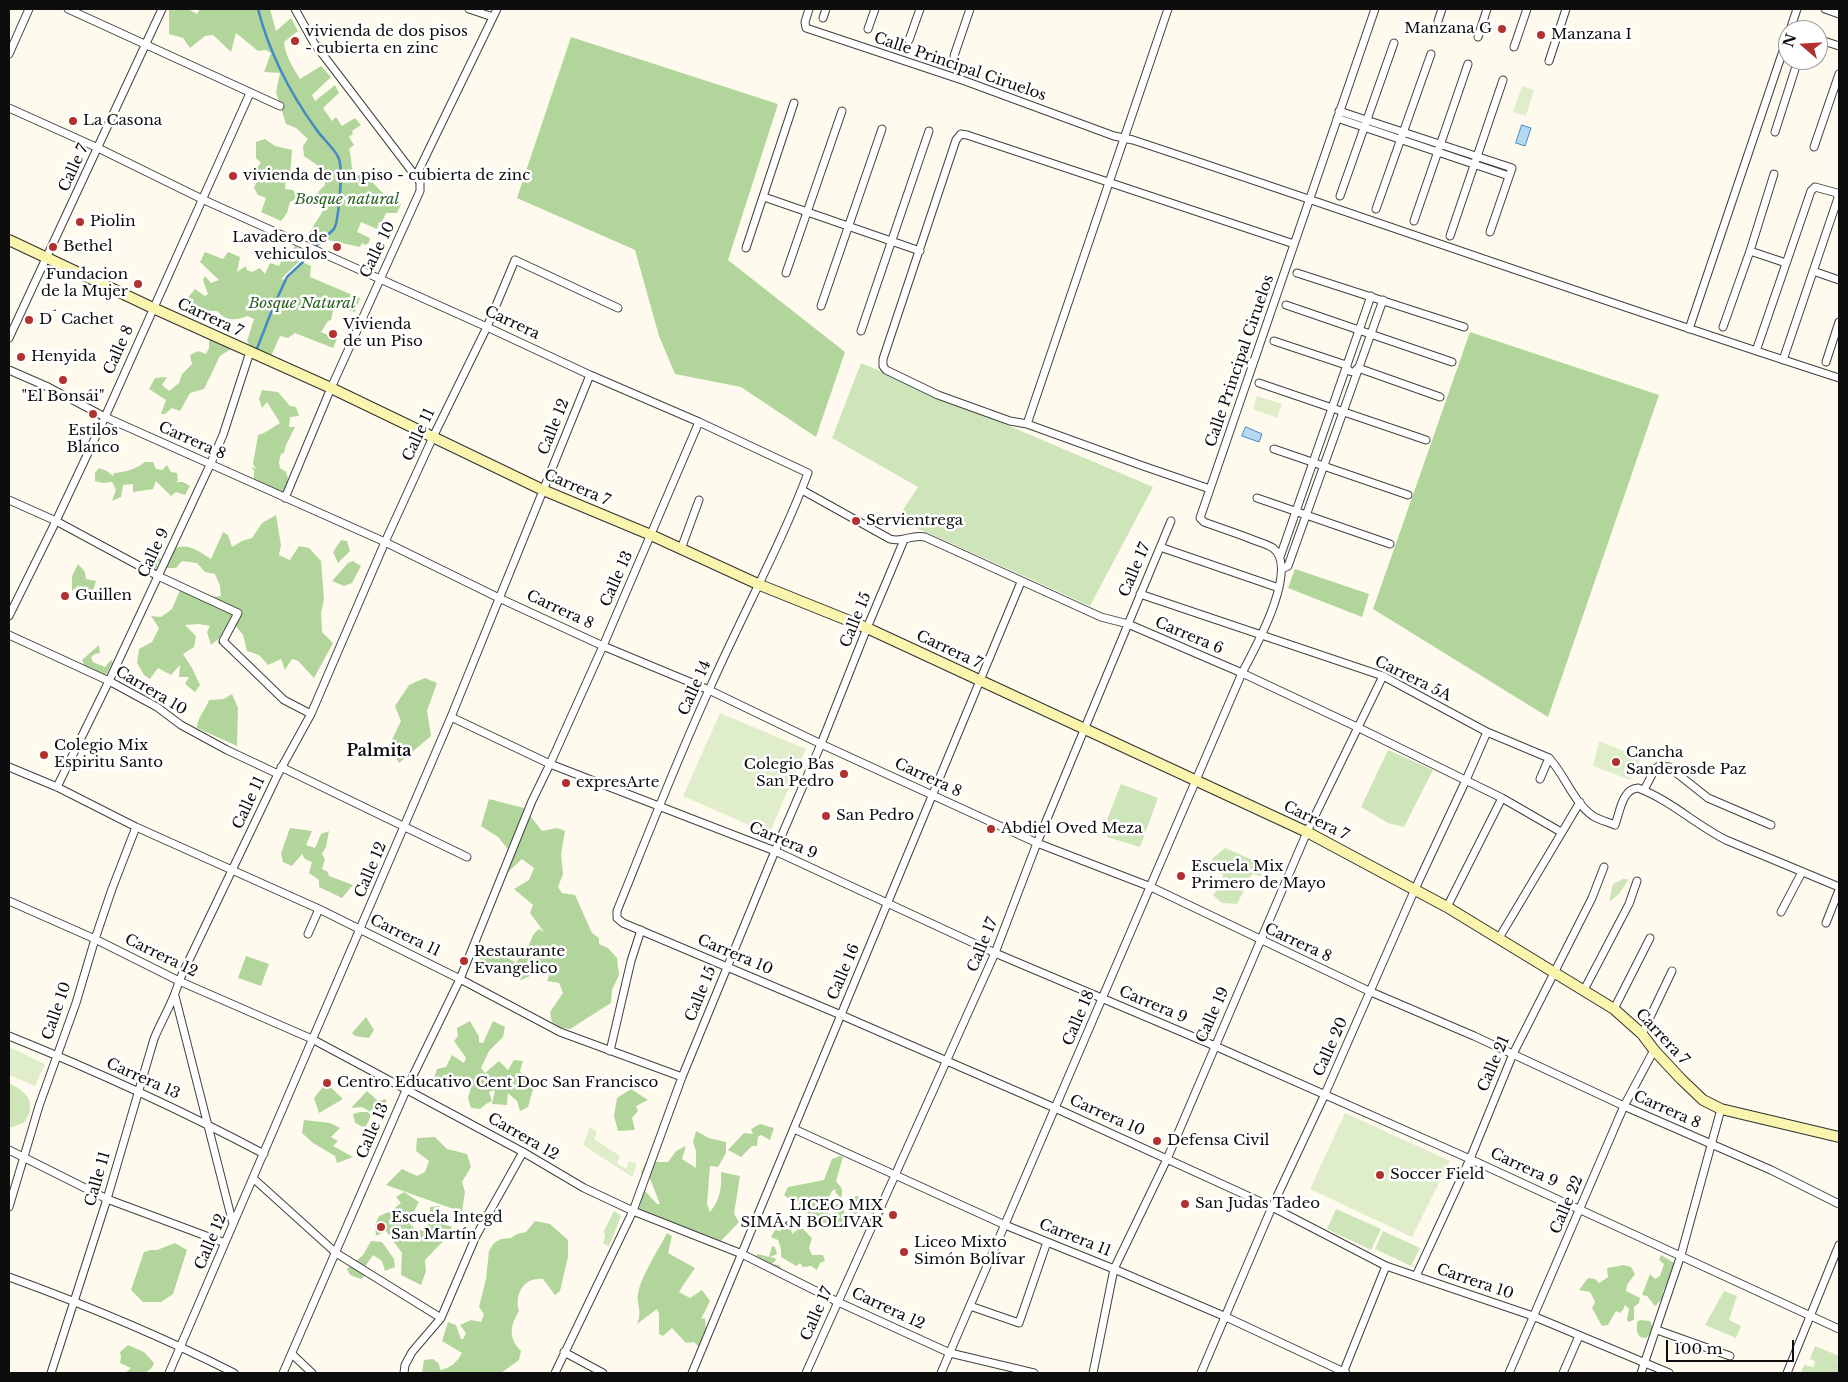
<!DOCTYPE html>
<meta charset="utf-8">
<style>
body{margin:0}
#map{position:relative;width:1848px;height:1382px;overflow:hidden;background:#fefbee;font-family:"Libre Baskerville",serif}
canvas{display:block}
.frame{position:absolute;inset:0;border:10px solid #0d0d0d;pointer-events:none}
.north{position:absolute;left:1778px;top:20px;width:50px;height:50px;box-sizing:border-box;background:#fff;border:1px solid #9e9e9e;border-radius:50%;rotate:289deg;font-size:14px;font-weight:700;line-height:20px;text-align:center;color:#0d0d0d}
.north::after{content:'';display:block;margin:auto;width:18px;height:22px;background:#b23030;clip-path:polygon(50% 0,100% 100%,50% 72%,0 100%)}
.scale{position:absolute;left:1666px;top:1340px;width:128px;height:22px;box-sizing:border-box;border:2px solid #0d0d0d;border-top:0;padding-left:6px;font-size:15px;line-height:18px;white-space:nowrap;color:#0d0d0d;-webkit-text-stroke:4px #fff;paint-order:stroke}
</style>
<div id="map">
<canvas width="1848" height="1382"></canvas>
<div class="frame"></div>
<div class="north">N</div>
<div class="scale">100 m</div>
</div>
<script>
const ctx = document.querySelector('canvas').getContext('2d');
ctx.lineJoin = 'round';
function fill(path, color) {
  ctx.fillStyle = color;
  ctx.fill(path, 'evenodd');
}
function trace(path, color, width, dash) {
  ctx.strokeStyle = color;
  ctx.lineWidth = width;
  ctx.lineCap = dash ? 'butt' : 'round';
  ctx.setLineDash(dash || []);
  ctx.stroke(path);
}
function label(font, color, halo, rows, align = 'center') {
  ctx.font = font + ' "Libre Baskerville",serif';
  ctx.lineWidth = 5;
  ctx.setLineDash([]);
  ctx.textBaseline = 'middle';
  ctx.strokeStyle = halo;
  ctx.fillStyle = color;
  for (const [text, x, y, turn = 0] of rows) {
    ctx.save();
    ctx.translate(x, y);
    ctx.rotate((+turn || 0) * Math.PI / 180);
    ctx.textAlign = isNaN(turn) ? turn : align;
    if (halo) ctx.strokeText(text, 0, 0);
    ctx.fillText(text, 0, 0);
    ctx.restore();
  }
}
fill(new Path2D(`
 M861 363 1153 487 1090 606 897 519 918 487 832 438Z
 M1388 750 1433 770 1404 827 1388 823 1361 807Z
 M1121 784 1158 798 1140 847 1107 837 1106 822Z
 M1225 848 1265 865 1261 876 1252 874 1237 904 1222 903 1213 895 1222 884 1223 875 1218 871 1212 859Z
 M1623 879H1628L1627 882 1619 894 1609 902 1613 884Z
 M9 1083C27 1092 37 1102 25 1122L13 1127H9Z
 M1336 1209 1381 1229 1371 1250 1327 1229Z
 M614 1211 621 1216 609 1246 603 1243 605 1237 604 1231Z
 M1383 1231 1420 1248 1411 1266 1375 1249Z
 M1724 1291 1737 1296 1729 1320 1741 1326 1736 1338 1705 1325Z
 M1815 1346 1839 1356 1837 1362 1839 1363V1373H1801L1804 1365 1814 1367 1815 1361 1810 1359Z`), '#cee5ba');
fill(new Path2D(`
 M169 9H188L197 14 200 9H270L276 31 291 18 298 31 284 42C285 56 293 67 300 79L321 66 331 77 312 95 315 101 335 85 339 93 323 108 332 121 336 117 342 126 355 118 361 125 352 131 353 134 349 137 354 145 349 149C352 158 351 166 353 175 370 174 372 183 383 193 388 198 395 201 401 204L397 213H386L381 224 379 222 377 229 361 222 357 232 370 238 369 243 365 245 362 243 360 247 328 240 317 244 307 236 323 211 318 192 325 185 324 170 304 156 303 146 308 139 296 128 286 124 276 92 280 73 264 72 271 53 266 50 258 51 236 33 231 52 213 35 205 36 190 48 183 38 169 34Z
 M571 37 778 104 728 260 845 352 816 437 741 387 675 374 659 336 635 250 517 198Z
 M265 139 275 146 292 150 290 176 286 180 285 189 293 190 299 197 290 202 287 213 281 221 261 212 266 198 258 195 254 188 257 181 251 175 261 163 256 158V142Z
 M295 246 308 253 281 279 286 280 304 263 311 266 310 277 360 298 355 312 334 306 331 320 328 321 321 332 337 339 333 348 295 333 288 338 280 336 271 356 251 347 247 341 254 319 247 316C235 321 226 321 217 311H205L185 301 195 289 205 296 208 294 203 280 205 276 211 283 219 280 200 262 205 252 223 259 228 252 240 257 237 272 246 266 247 270 252 272 260 268 265 274 270 263 279 266 284 255 288 256Z
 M1470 332 1659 395 1548 717 1373 609Z
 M216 337 231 349 220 356 204 389 190 393 180 411 172 408 165 414H161L166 400 149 389 155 378 167 377 162 385 169 391 179 383 182 374 192 364 190 355 198 351 206 354 209 348V338Z
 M262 390 278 392 290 406 296 407 299 416 290 417 289 427H295L286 445 284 453 281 454 279 462 280 468 286 472 289 482 283 496 254 482V471L251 467 256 469 253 464 258 435 264 433 280 423 267 402 262 408 259 399Z
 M145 462H153L156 469 162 470 167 465 171 472 177 473 178 481 175 482H183L190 486 185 495 176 492 171 496 156 481 153 489 133 492V484L123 485 121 497 112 501 116 490 112 482 103 483 95 481V473L99 468 107 471 113 476 114 473C126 472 136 469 145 462Z
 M276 515 281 545 279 555 290 560 299 546 309 548 321 561 324 599 321 613 322 632 333 643 314 678 298 661 292 659 285 670 281 659 268 665 259 655 247 651 243 635 235 625 211 645 207 632 210 626 199 624 185 625 196 636 194 647 183 654 192 668 200 685 195 692 185 684 189 677H179L180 665 171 675 158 668 150 679 144 675 137 663 139 649 152 642 159 628 151 616 161 617 172 609 181 588 211 597 221 596 220 586 215 574 205 572 197 563 182 561 176 568H166L176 548C189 543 200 552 211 559L223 532 228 535 232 547 242 541 252 538 262 523Z
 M341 540 347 541 350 551 338 563 333 552Z
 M150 551 157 553 161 560 157 563V568L154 570 146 566 143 562 147 561Z
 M353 561 361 566 352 583 344 586 332 581 348 563Z
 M78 564 85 572 86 579 96 581 93 591 84 594 77 592 79 585 72 591V576Z
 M1295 569 1369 594 1362 617 1288 588Z
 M99 645 100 653 95 654 91 657 93 662 105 667 111 660 113 662 106 675 84 665 82 660Z
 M425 678 437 683 427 711 431 736 399 763 389 746 401 721 395 706 409 685Z
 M232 694 238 708 237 746 197 728C197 717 206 710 209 700L224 699Z
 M489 799 524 808 542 831 557 828 565 831 561 854 563 874 558 887 562 893 575 895 592 933 599 938V944L608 948 617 958 619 975 612 990 611 1003 570 1029 561 1028 552 1022 550 1012 563 993 559 983 547 981 550 973 535 965 530 976 521 980C517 976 517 971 513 967L506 975 495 974 491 967H484L480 965V954L497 952 516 963C520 956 523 952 528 946 533 939 530 936 539 929L544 932 530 913 533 905 514 889 529 880 534 868 522 859 506 874 511 853 498 837 481 826Z
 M290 828 312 831 306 845 315 848 321 834 329 831 326 847 322 854 325 859 322 869 328 872 329 876 353 885 342 898 319 887V880L309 873 312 862 305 859 302 854 292 866 283 862 281 853Z
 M246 956 269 964 261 986 238 978Z
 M366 1017 374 1030 369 1038 355 1036 352 1033Z
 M470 1021 479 1037V1042L483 1043 493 1021 505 1027 503 1037 489 1051 481 1068 485 1073 499 1061 508 1070 514 1060 523 1061 520 1071 533 1089 528 1107 520 1111 517 1101 508 1093 507 1105 492 1104 495 1090 489 1092 492 1101 486 1104 480 1109 471 1108 468 1098 472 1084 465 1083 457 1076 453 1078 451 1082 441 1085 434 1078 437 1069 446 1067 452 1055 464 1063 466 1058 454 1041 458 1036 457 1028Z
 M326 1083 343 1099 319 1113 314 1098Z
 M631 1089 648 1100 636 1106 638 1111 632 1118 635 1130 618 1131 614 1116 617 1098Z
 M367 1091 378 1101 386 1099C387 1106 386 1111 381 1115L378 1110 371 1112 362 1107 351 1108Z
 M360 1112H368L371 1116 365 1128 355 1123 353 1114Z
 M304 1120 330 1123 340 1128 331 1137 338 1141 333 1146 353 1157 337 1163 335 1156 313 1143 302 1133Z
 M760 1124 774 1128 770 1140 761 1135 758 1137 757 1146H752L741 1157 728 1150 744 1133 753 1134 751 1129Z
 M696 1131 709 1138 726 1142V1153L718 1167 710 1166 707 1204 710 1212C720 1200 722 1187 721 1172L740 1176 734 1214 739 1222 721 1241 639 1210 644 1190 657 1204H660L650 1179 641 1173 646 1162H668L676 1151 686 1146 682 1159 696 1168V1151L693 1142Z
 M435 1137 447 1149 467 1154 471 1167 462 1182 465 1192 462 1212 386 1185 402 1169 417 1176 425 1172 429 1161 416 1151 417 1138Z
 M840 1156 843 1157 836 1181C841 1188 844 1188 841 1198L835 1192 836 1189 832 1191 828 1199 830 1203 824 1205 823 1212 834 1215 835 1205 838 1204 842 1207 848 1220 845 1222 821 1223 815 1228 811 1226 814 1222 805 1210 808 1205 804 1207 799 1205 800 1200 795 1202 793 1199H789L784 1195 788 1187 824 1180 832 1159Z
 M404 1192 419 1202 408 1222 415 1229 424 1231 430 1221V1207L440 1206 436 1222 452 1227 451 1233 425 1260 426 1271 421 1285 401 1275 402 1253 386 1231 376 1236 375 1225 379 1216 391 1211 401 1203 396 1197Z
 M856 1196 861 1197C864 1206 863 1209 855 1215L850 1211C849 1204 850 1201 856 1196Z
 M877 1200 886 1207 878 1228 874 1227 876 1216 866 1212V1207Z
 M535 1221 550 1224 568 1240V1257L560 1291 555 1295 543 1279C524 1277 514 1294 519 1311 510 1326 508 1338 521 1351L519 1360 501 1373H422L424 1360 433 1359 439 1364 440 1370C451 1368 457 1362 462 1353L442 1341 448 1322 456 1325 461 1339H463L466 1333 460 1325 471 1320 481 1322 484 1314 479 1307 486 1279 489 1251 494 1243 501 1239 511 1238 517 1234 526 1232Z
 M785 1226 791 1230 792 1234 801 1227 812 1238 809 1248 812 1255H823L825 1261 820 1263 817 1270 811 1266 803 1267 800 1263 796 1266 781 1257V1249L778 1240 771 1237 775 1230 781 1231 780 1228Z
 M667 1233 672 1236 668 1253 695 1268 684 1284 679 1292 690 1298 702 1290 710 1301 701 1319 705 1318 706 1331 702 1336 706 1341 700 1348 694 1342 686 1343 672 1328 663 1336 659 1334V1314L657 1309 637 1324C643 1310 636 1305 638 1293 642 1274 658 1251 667 1233Z
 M371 1241 382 1242 394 1259 395 1267 385 1271 382 1261 373 1255 364 1268 366 1275 361 1279 350 1275 347 1269 363 1255Z
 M175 1243 187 1250 173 1294 161 1302H143L131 1290 144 1252 150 1250H157Z
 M772 1246 775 1247 777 1254 770 1257 775 1258 776 1260 772 1264 779 1265 782 1270 777 1275 771 1272 770 1265 753 1258 758 1254 769 1257Z
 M1661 1255 1676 1264 1663 1292 1662 1299 1655 1306 1647 1296 1642 1295 1650 1274 1655 1279 1660 1276 1664 1264 1659 1260Z
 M1624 1265 1631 1267 1635 1274 1627 1285 1626 1291 1640 1298 1639 1303 1634 1307V1320L1628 1322 1627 1319 1629 1309 1625 1305 1623 1310 1620 1313 1616 1311 1608 1325 1602 1326 1592 1308 1595 1302 1590 1292 1579 1290 1588 1278 1595 1279 1599 1283 1608 1277 1607 1268Z
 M1640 1320 1650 1321 1654 1330 1646 1338 1640 1337 1637 1332V1322Z
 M128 1345 144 1352 154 1363C150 1376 136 1373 125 1373L131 1368 120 1363 121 1357 120 1352Z`), '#b2d59b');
fill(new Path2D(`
 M1522 86 1534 90 1526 116 1513 112Z
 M1257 396 1282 404 1277 418 1253 409Z
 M720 713 806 749 769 834 683 796Z
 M1599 741 1641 758 1630 780 1593 766Z
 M9 1047 45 1064 35 1086 9 1075Z
 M1345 1113 1450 1161 1412 1237 1310 1189Z
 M590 1127 597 1132 594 1139 620 1156 617 1163 626 1169 629 1161 637 1164 632 1177 583 1145Z`), '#e0edcb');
const water = new Path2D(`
 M1522 125 1531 128 1525 146 1516 143Z
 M1246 427 1262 434 1259 442 1242 436Z`);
fill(water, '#b6d8f1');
trace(water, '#4389c2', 1);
trace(new Path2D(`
 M258 9C269 52 290 93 316 129 321 137 337 151 339 159 343 172 339 210 336 224L334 229 316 246
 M256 351 274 305 287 277 303 262`), '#4389c2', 2.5);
const street = new Path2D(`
 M68 9 280 106
 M469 9 493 17
 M809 9 805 22 806 28 965 81 1114 136 1133 140C1369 218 1603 302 1839 378
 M1825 9 1839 14
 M823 18 826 9
 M1438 21 1442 9
 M868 29 875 9
 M1790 30 1797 9
 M1478 37 1487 9
 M1818 39 1839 46
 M909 40 920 9
 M1514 47 1527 9
 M9 54 29 9
 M954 56 970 9
 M1549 61 1566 9
 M9 108 98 148 204 200 487 327 590 375 699 422 808 473C780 547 741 617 709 690 676 762 647 837 617 911V918L623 923 841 1015 1055 1108 1272 1207 1386 1266 1533 1316 1669 1373
 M1339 111 1512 168 1490 232
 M1337 118 1509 176
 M1775 132 1798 60
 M1814 147 1839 74
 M416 176 497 9
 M1340 196 1394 43
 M764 197 920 251
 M1376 209 1431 54
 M1414 221 1468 64
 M1450 236 1503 80
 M746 248 794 103
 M1750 251 1774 174
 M1813 271 1839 280
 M786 273 842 111
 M1297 273 1464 327
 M1286 305 1452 362
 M821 306 882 129
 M1723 327 1750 251 1786 263
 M1689 329 1788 36
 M861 331 929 131
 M9 338 162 9
 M1274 341 1346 365C1348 370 1349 372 1354 372L1358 368 1440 397
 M1756 351 1811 191 1815 187 1837 193 1838 198 1783 360
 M1826 362 1839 322
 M9 370 48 387 105 417 385 542 499 598 603 646 709 690 821 744 1037 843 1151 887 1371 992 1474 1036 1624 1106 1771 1170 1839 1204
 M1259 383 1426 440
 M1027 424 1168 9
 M1274 449 1408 495
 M1210 489 1143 466 1027 424 1010 421 938 395 886 370 883 366V359L956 140 961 134 967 135 1294 244
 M802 490 890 539C903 543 911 534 925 537L1101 617 1128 624 1242 673 1357 727 1502 798 1561 832
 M285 498 331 388 420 191V182L314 43 295 9
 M1257 498 1390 544
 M9 500 56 521 158 576 238 613 223 641 284 700 311 714
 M1160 547 1279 588
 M681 549 699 500
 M1280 557 1371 296
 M1282 569 1288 566 1383 300
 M1140 594 1383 676 1487 732 1549 758C1565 775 1573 802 1593 816 1599 820 1608 822 1615 825 1620 812 1622 789 1638 788 1670 800 1696 825 1726 840L1839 887
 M9 616 56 521 105 417 250 93
 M9 635 109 681 157 707 181 725 227 750 278 774
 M451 717 550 764 775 851 995 953 1215 1046 1470 1159 1839 1329
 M9 767 57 787 136 827 319 909 460 979 560 1032 682 1077
 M281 767 467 857
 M1540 779 1549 758
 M57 787 109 681 210 465 223 435 250 352
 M1644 790 1655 769 1659 766 1669 767 1708 798 1771 825
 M9 901 95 939 179 981 312 1039 523 1152 584 1188 633 1211 742 1254 838 1302 950 1353 1034 1373
 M1447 907 1502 798
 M1781 912 1802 872
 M1826 923 1839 890
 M308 934 319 909
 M1499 938 1580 802
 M1584 990 1629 904 1637 881
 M175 996 233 1224
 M1614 1009 1650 938
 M1642 1034 1672 971
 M9 1036C96 1071 181 1110 264 1154
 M610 1051 631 961 641 930
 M794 1129 1005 1225 1114 1269 1226 1317 1346 1373
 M9 1150 107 1199 225 1243
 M254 1179 336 1253 441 1318
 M9 1207 39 1106 76 1003 95 939 112 889 136 827
 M1416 1276 1470 1159 1513 1054 1592 898 1604 867
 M9 1277C86 1305 161 1336 234 1373
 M970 1306 1019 1323 1047 1242
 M1657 1330 1730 1356
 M564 1352 603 1373
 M292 1354 312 1373
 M51 1373 107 1199 154 1039C162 1019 174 1001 179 981L278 774 311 714 385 542 433 437 487 327 515 260 618 308
 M169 1373 451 717 590 375
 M283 1373 407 1088 460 979 532 801 550 764 603 646 699 422
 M404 1373 405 1365 412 1352 441 1318 476 1236 523 1152
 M555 1373 633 1211 682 1077 775 851 821 744 867 628 904 540
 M692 1373 1021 582
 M806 1373 995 953 1037 843 1171 521
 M941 1373 1242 673C1254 650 1300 569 1273 548 1267 544 1258 542 1251 539 1236 533 1220 528 1204 522L1200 518 1375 9
 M1093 1373 1114 1269 1167 1159 1307 832 1383 676
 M1201 1373 1272 1207 1325 1094 1415 889 1466 780 1487 732
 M1343 1373 1386 1266
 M1509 1373 1624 1106 1654 1050
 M1563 1373 1579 1336
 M1641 1373 1681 1255 1721 1109
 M1787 1373 1839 1245`);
const secondary = new Path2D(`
 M9 240 153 308 331 388 543 490 651 535 760 585 867 628 1307 832 1447 907 1614 1009 1642 1034 1654 1050 1681 1079 1703 1100 1721 1109 1839 1137`);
trace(street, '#404040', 9);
trace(secondary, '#2f2f2f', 12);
trace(street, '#fff', 7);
trace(secondary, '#f9f4ae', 10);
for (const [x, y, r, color] of [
 [1502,29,5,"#b23030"],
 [1541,35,5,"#b23030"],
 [295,41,5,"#b23030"],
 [73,121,5,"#b23030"],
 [233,176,5,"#b23030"],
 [80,222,5,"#b23030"],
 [53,247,5,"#b23030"],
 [337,247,5,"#b23030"],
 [138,284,5,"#b23030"],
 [29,320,5,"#b23030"],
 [333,334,5,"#b23030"],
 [21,357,5,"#b23030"],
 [63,380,5,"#b23030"],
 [93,414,5,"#b23030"],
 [856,521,5,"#b23030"],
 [65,596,5,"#b23030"],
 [44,755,5,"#b23030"],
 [1616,762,5,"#b23030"],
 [844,774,5,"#b23030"],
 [566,783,5,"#b23030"],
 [826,816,5,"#b23030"],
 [991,829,5,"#b23030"],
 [1181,876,5,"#b23030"],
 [464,961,5,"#b23030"],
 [327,1083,5,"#b23030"],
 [1157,1141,5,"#b23030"],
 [1380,1175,5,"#b23030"],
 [1185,1204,5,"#b23030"],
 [893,1215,5,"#b23030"],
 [381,1227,5,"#b23030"],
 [904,1252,5,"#b23030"]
]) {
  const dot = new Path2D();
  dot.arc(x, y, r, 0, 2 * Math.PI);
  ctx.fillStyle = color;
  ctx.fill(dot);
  trace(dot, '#fff', 2);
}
label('15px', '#0d0d0d', '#fff', [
 ["Manzana G",1492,29,"right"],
 ["vivienda de dos pisos",305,32],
 ["- cubierta en zinc",305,49],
 ["Manzana I",1551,35],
 ["La Casona",83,121],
 ["vivienda de un piso - cubierta de zinc",243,176],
 ["Piolin",90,222],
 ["Lavadero de",327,238,"right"],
 ["vehiculos",327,255,"right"],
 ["Bethel",63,247],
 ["Fundacion",128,275,"right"],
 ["de la Mujer",128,292,"right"],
 ["D´ Cachet",39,320],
 ["Vivienda",343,325],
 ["de un Piso",343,342],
 ["Henyida",31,357],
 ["\"El Bonsái\"",63,397,"center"],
 ["Estilos",93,431,"center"],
 ["Blanco",93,448,"center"],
 ["Servientrega",866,521],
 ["Guillen",75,596],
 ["Colegio Mix",54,746],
 ["Espiritu Santo",54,763],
 ["Cancha",1626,753],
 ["Sanderosde Paz",1626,770],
 ["Colegio Bas",834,765,"right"],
 ["San Pedro",834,782,"right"],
 ["expresArte",576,783],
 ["San Pedro",836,816],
 ["Abdiel Oved Meza",1001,829],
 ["Escuela Mix",1191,867],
 ["Primero de Mayo",1191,884],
 ["Restaurante",474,952],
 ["Evangelico",474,969],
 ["Centro Educativo Cent Doc San Francisco",337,1083],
 ["Defensa Civil",1167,1141],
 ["Soccer Field",1390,1175],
 ["San Judas Tadeo",1195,1204],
 ["LICEO MIX",883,1206,"right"],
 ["SIMÃ‹N BOLIVAR",883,1223,"right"],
 ["Escuela Integd",391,1218],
 ["San Martín",391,1235],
 ["Liceo Mixto",914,1243],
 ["Simón Bolívar",914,1260]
], 'left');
label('15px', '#0d0d0d', '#fff', [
 ["Calle Principal Ciruelos",960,67,19],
 ["Calle 7",74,168,-65],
 ["Calle 10",378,250,-64],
 ["Carrera 7",210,318,25],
 ["Carrera",512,323,25],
 ["Calle 8",119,350,-66],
 ["Calle Principal Ciruelos",1240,361,-71],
 ["Calle 12",554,427,-68],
 ["Calle 11",419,435,-65],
 ["Carrera 8",192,441,24],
 ["Carrera 7",577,488,23],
 ["Calle 9",154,553,-65],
 ["Calle 17",1135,570,-67],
 ["Calle 13",617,579,-66],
 ["Carrera 8",560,610,25],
 ["Calle 15",856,620,-68],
 ["Carrera 6",1189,636,23],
 ["Carrera 7",949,650,25],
 ["Carrera 5A",1413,679,26],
 ["Calle 14",695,688,-66],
 ["Carrera 10",151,691,31],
 ["Carrera 8",928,778,25],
 ["Calle 11",249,803,-65],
 ["Carrera 7",1316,821,26],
 ["Carrera 9",783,841,23],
 ["Calle 12",371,870,-67],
 ["Carrera 11",405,936,26],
 ["Carrera 8",1298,943,25],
 ["Calle 17",983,945,-68],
 ["Carrera 10",735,955,23],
 ["Carrera 12",161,956,26],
 ["Calle 16",844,972,-67],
 ["Calle 15",701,994,-68],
 ["Carrera 9",1153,1005,23],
 ["Calle 10",57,1011,-71],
 ["Calle 19",1213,1015,-66],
 ["Calle 18",1079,1018,-67],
 ["Carrera 7",1662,1037,47],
 ["Calle 20",1331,1047,-66],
 ["Calle 21",1494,1064,-67],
 ["Carrera 13",143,1079,24],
 ["Carrera 8",1667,1110,24],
 ["Carrera 10",1107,1116,24],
 ["Calle 13",373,1131,-67],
 ["Carrera 12",523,1137,30],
 ["Carrera 9",1524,1168,25],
 ["Calle 11",98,1179,-74],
 ["Calle 22",1567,1205,-67],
 ["Carrera 11",1075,1238,22],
 ["Calle 12",211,1242,-67],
 ["Carrera 10",1475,1282,19],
 ["Carrera 12",888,1309,25],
 ["Calle 17",817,1314,-66]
]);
label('italic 15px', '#2c5f22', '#fff', [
 ["Bosque natural",347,200],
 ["Bosque Natural",302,304]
]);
label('bold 16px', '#0d0d0d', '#fff', [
 ["Palmita",379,751]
]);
</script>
